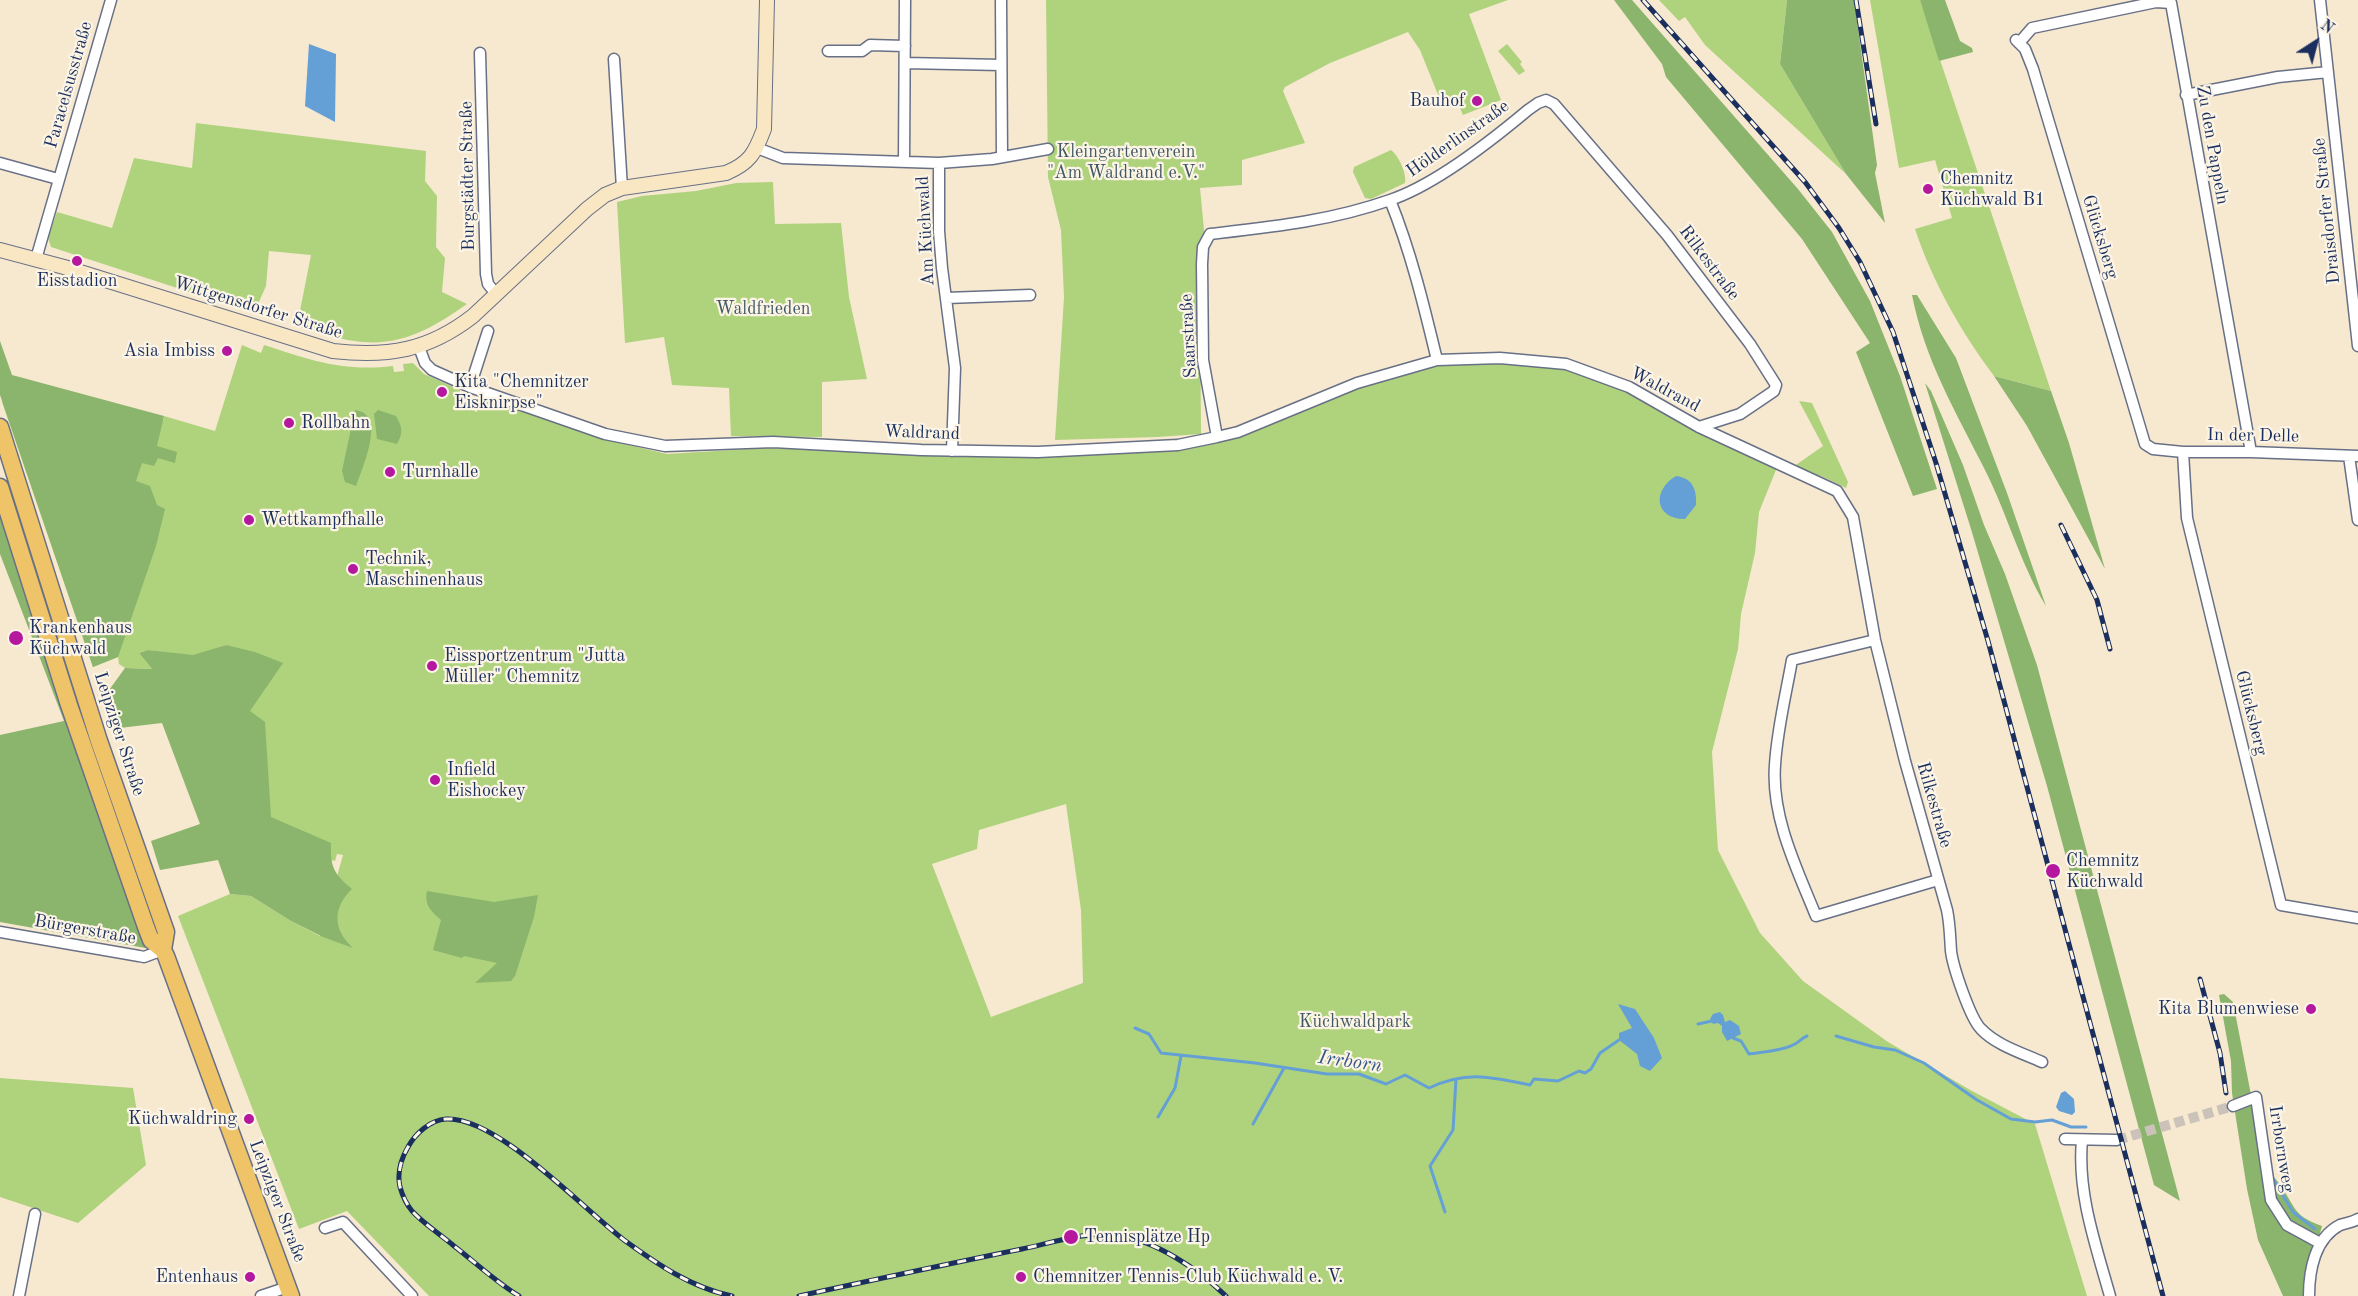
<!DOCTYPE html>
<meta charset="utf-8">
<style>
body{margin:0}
#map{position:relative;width:2358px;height:1296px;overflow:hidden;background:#f7e8d0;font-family:"Old Standard TT",serif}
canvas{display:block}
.north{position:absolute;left:2286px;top:12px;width:60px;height:60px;-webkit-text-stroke:4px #fcf5e5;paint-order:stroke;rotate:36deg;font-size:16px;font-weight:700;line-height:24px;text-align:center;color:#1b2f5e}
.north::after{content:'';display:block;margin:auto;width:21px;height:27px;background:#1b2f5e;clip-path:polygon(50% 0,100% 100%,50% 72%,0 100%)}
</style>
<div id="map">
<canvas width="2358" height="1296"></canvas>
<div class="north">N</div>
</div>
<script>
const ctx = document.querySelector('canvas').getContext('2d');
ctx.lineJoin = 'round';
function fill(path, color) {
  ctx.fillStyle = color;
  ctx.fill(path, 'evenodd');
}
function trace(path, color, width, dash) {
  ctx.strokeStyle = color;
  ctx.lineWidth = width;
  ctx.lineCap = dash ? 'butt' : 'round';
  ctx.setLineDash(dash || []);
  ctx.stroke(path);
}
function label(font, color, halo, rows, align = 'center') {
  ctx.font = font + ' "Old Standard TT",serif';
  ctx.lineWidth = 4.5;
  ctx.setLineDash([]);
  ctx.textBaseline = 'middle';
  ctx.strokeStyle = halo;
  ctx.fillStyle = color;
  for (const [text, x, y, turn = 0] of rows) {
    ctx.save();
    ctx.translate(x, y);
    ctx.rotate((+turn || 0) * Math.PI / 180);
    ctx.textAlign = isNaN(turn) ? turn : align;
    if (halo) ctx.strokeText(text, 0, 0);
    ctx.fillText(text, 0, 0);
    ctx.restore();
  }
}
fill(new Path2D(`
 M1046 0H1508L1469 14 1501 100 1463 115 1457 101 1443 107 1420 50 1408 32 1330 63 1285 87 1283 91 1305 143 1242 160V185L1200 188 1204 230 1200 296 1201 434 1157 437 1055 440 1064 297 1061 230 1048 177Z
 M1659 0H1787L1780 64 1846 174 1705 45 1685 17 1679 21Z
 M1870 0H1920L2051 391 1994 376C1960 330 1933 283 1915 229L1952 218 1935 160 1899 168Z
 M1507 44 1522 62 1520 64 1525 71 1519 75 1498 51Z
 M196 123 426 151 425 181 437 196 436 247 445 258 442 292 467 304C433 328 399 348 355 341 336 339 316 331 297 326L311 255 269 251 266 286 254 313 51 247 48 238 57 212 112 228 134 158 192 168Z
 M1391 150C1399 156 1407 174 1405 183L1371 199 1365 198 1353 172 1354 167Z
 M773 182 775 224 841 223 849 297 867 379 822 382V437L731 436 729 388 672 385 664 337 625 343 617 202 642 196 696 191 736 183Z
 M242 345 261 353 264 345C311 360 342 372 393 366L394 372 404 371 403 364 413 363 424 374 460 390 456 403 477 412 482 397 603 439 667 454 766 448 1037 455 1177 450 1236 436 1322 398 1434 363 1497 361 1566 368 1629 390 1778 465 1759 512 1755 553 1741 614 1738 649 1712 752 1718 850 1760 933 1803 981 1888 1042 1972 1091 2035 1124 2087 1296H429L347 1211 299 1229 178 916 230 894 251 896 291 921 320 936 343 855 337 854 335 861 331 860 258 830 226 645 193 656 148 650 139 653 152 669 125 668 119 664 118 657 93 667 2 402 19 377 163 421 164 416 215 431ZM1066 804 1081 910 1083 983 991 1017 932 864 977 849 979 830Z
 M1799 401 1812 403 1848 482 1846 488 1821 476 1816 477 1793 467 1823 446Z
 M0 1078 133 1088 146 1165 78 1223 0 1197Z`), '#afd37c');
fill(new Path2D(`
 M1614 0H1632L1798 189 1832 232 1870 301 1900 376 1937 489 1913 496 1856 352 1870 343 1802 239 1666 77 1662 64Z
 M1787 0H1854L1877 165 1875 173 1885 223 1846 174 1780 64Z
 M1920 0H1945L1960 41 1972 48 1973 52 1939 61Z
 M1912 295H1917L1956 358 2007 493 2046 606C2020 563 2008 516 1986 472 1956 412 1925 361 1912 295Z
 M0 341 12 375 164 416 157 446 177 452 175 463 158 458 154 466 142 463 136 481 150 486 157 505 165 509 156 546 118 657 93 667 0 395Z
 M1994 376 2051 391 2069 443 2105 569 2027 426Z
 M1925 383 1931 391 1963 465 1984 525 2005 574 2037 665 2180 1201 2154 1185 2047 786 1971 529Z
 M355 410C358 411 361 411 364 413 382 425 361 471 356 486L345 482 342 471Z
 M378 410 396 416C403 428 403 433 397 444L377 439 374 414Z
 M0 516 151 949 0 922V735L64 721 0 554Z
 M226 645 255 652 283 663 250 711 265 722 271 817 331 843C330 867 334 874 352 889 332 908 333 930 353 948L323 937 291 921 251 896 230 894 218 860 160 870 151 841 200 824 162 723 111 729 104 697 125 668 152 669 139 653 148 650 193 655Z
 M427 891 494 902 538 895 534 917 515 976 511 981 475 983 497 963 464 956 462 958 433 950 441 920C431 911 424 905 427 891Z
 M2224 994 2233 1002 2265 1167C2271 1174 2278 1181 2283 1189 2297 1211 2295 1216 2322 1226L2319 1237 2325 1244 2314 1281V1296H2283L2258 1240 2247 1189 2232 1093 2231 1061 2219 995Z`), '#8bb56c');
fill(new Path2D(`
 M309 44 336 54 335 122 305 106Z
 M1676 476C1693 478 1697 490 1696 505L1685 519C1654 519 1652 490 1676 476Z
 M1618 1004 1635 1009 1654 1038 1662 1058 1650 1071 1640 1066 1637 1054 1619 1040V1033L1632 1028Z
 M1720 1012 1723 1015 1725 1022 1730 1020 1739 1026 1741 1034 1727 1041 1722 1032V1026L1718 1023 1713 1024 1710 1019 1713 1014Z
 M2065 1091 2074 1099 2075 1112 2072 1115 2059 1111 2056 1107 2061 1093Z`), '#64a0d5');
trace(new Path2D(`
 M1698 1024 1712 1021
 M1135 1028 1149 1034 1161 1053 1255 1063 1327 1074H1359L1386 1084 1405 1075 1429 1088C1467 1070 1491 1077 1530 1085L1534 1079 1558 1081 1579 1071 1585 1073 1591 1069 1600 1053 1619 1040
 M1836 1036 1874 1047 1895 1050 1924 1063 1977 1100 2011 1119 2035 1122 2052 1120 2071 1127H2086
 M1733 1038 1741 1041 1749 1054C1762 1052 1783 1051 1795 1044 1800 1041 1802 1038 1807 1036
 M1158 1117 1175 1088 1181 1056
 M1253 1124 1284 1068
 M2272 1177 2293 1212 2315 1229
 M1445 1212 1430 1166 1453 1130 1456 1079`), '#64a0d5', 3);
trace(new Path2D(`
 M2117 1140 2233 1106`), '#cbc3b9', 10, [10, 5]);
const street = new Path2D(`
 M1001 0 1002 157
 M2320 0 2358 346
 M2016 40 2025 49 2033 69 2145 444 2153 449 2183 452H2251L2358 456
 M2019 43 2032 28 2156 2 2171 3 2251 452
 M828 51H862L870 45 905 46
 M480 53 486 274 488 284 497 295
 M614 59 622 188
 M905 63 1001 65
 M2186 95 2278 77 2328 72
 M757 148 783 158 939 163 992 159 1048 149
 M904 162 905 0
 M0 163 58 179
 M939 163V231L942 268 955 368 952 451
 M1390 200C1411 252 1424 306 1437 360
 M36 259 111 0
 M946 298 1030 295
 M419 347 425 363 432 370 470 387 605 434 665 446 773 442 921 450 1038 452 1178 445 1217 437 1238 432 1357 383 1437 360 1500 358 1566 364 1629 387 1699 427 1837 491 1853 517 1875 640 1905 761 1947 910C1950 924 1950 937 1951 951 1953 967 1970 1018 1981 1029 1996 1045 2022 1053 2042 1062
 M470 387 488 331
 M1217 437 1203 360 1202 264 1203 247 1210 234C1271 227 1331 221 1390 200 1435 185 1491 141 1528 110L1538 103 1546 100 1554 104 1667 235 1750 344 1776 385 1774 391 1740 414 1699 427
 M2183 452 2187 518 2281 905 2358 918
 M2349 456 2358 520
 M1875 640 1792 660C1786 694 1777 730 1775 765 1771 817 1797 869 1816 916L1938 880
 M0 932 139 956 144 957 163 950
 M2233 1106 2256 1097 2271 1200 2287 1225 2320 1243
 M2065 1139 2117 1140
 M2082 1140C2077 1193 2096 1246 2110 1296
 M325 1228 343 1222 412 1296
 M19 1296 35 1214
 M261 1296 288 1287
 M2309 1296C2309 1270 2315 1238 2340 1225 2346 1223 2353 1222 2358 1219`);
const secondary = new Path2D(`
 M0 250 64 267 333 351C388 357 428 351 473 316L587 209 605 195 622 188 726 173C750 163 755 153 764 129L767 0`);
const primary = new Path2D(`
 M0 427 99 741 166 932 163 950
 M0 487 69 705 146 927 151 940 163 950 166 956 291 1296`);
trace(street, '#687086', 13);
trace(secondary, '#687086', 16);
trace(primary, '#687086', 19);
trace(street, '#fff', 10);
trace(secondary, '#f9e7c3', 14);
trace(primary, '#efc469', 16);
const rail = new Path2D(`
 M1643 0 1805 182 1839 228 1860 262 1893 332 1936 463 1988 641 2163 1296
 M1856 0 1876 124
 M2061 525 2097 600 2110 649
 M2200 979 2220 1053 2226 1093
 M519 1296C496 1282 476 1263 454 1246 441 1235 424 1224 412 1211 407 1205 402 1194 400 1187 397 1174 401 1159 408 1147 415 1134 430 1120 446 1119 497 1116 583 1209 624 1240 657 1264 692 1288 732 1296
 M799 1296C873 1280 947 1264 1022 1249 1051 1243 1086 1231 1116 1235 1155 1240 1198 1269 1226 1296`);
trace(rail, '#1b2f5e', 5);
trace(rail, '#fcf5e5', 3, [9]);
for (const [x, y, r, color] of [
 [1477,101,6,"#b5179e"],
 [1928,189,6,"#b5179e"],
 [77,261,6,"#b5179e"],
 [227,351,6,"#b5179e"],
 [442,392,6,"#b5179e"],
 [289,423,6,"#b5179e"],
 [390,472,6,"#b5179e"],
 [249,520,6,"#b5179e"],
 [353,569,6,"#b5179e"],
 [16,638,8,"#b5179e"],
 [432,666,6,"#b5179e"],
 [435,780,6,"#b5179e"],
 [2053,871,8,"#b5179e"],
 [2311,1009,6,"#b5179e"],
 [249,1119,6,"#b5179e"],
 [1071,1237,8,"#b5179e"],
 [250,1277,6,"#b5179e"],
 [1021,1277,6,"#b5179e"]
]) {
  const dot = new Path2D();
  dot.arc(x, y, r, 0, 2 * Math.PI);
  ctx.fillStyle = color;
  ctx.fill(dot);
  trace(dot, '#fcf5e5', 2);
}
label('18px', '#1b2f5e', '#fcf5e5', [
 ["Paracelsusstraße",69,85,-74],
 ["Hölderlinstraße",1458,139,-35],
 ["Zu den Pappeln",2212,145,80],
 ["Burgstädter Straße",468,176,-91],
 ["Draisdorfer Straße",2327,211,-96],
 ["Am Küchwald",926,231,-93],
 ["Glücksberg",2100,237,73],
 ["Rilkestraße",1709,263,53],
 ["Wittgensdorfer Straße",258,308,17],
 ["Saarstraße",1189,336,-93],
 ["Waldrand",1665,390,28],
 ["Waldrand",922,433,2],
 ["In der Delle",2253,436,1],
 ["Glücksberg",2251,713,76],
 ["Leipziger Straße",119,734,72],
 ["Rilkestraße",1934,805,74],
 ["Bürgerstraße",85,930,10],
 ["Irrbornweg",2281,1149,81],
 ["Leipziger Straße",277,1201,69]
]);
label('18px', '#1b2f5e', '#fcf5e5', [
 ["Bauhof",1465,101,"right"],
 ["Chemnitz",1940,179],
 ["Küchwald B1",1940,200],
 ["Eisstadion",77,281,"center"],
 ["Asia Imbiss",215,351,"right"],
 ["Kita \"Chemnitzer",454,382],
 ["Eisknirpse\"",454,403],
 ["Rollbahn",301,423],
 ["Turnhalle",402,472],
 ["Wettkampfhalle",261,520],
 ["Technik,",365,559],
 ["Maschinenhaus",365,580],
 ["Krankenhaus",29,628],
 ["Küchwald",29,649],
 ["Eissportzentrum \"Jutta",444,656],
 ["Müller\" Chemnitz",444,677],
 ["Infield",447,770],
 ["Eishockey",447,791],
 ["Chemnitz",2066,861],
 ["Küchwald",2066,882],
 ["Kita Blumenwiese",2299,1009,"right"],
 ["Küchwaldring",237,1119,"right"],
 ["Tennisplätze Hp",1084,1237],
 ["Entenhaus",238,1277,"right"],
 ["Chemnitzer Tennis-Club Küchwald e. V.",1033,1277]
], 'left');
label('18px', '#405866', '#fcf5e5', [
 ["Kleingartenverein",1126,152],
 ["\"Am Waldrand e.V.\"",1126,173],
 ["Waldfrieden",763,309],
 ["Küchwaldpark",1355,1022]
]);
label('italic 20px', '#355788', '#fcf5e5', [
 ["Irrborn",1350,1062,8]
]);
</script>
